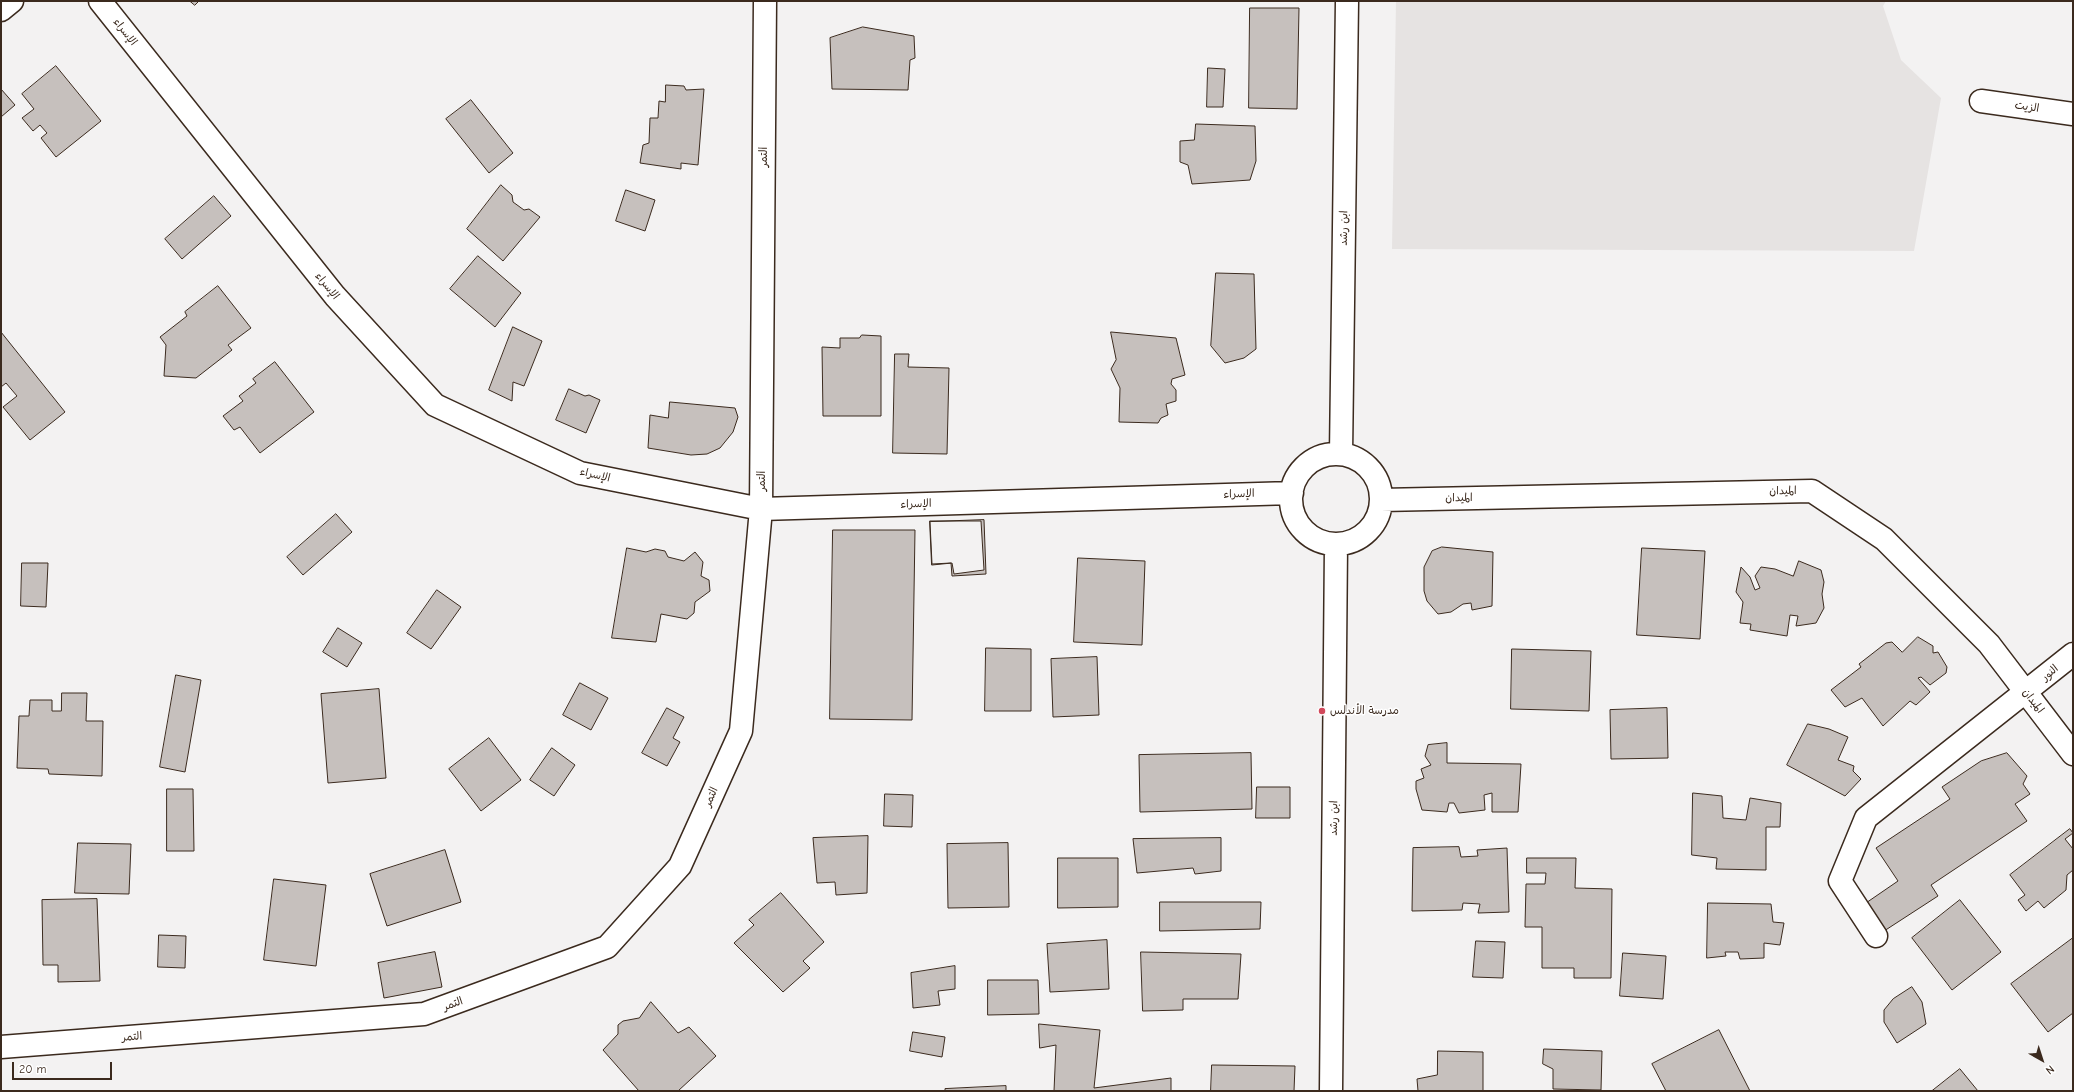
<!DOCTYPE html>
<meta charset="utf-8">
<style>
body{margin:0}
#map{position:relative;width:2074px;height:1092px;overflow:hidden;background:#f3f2f2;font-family:"Comic Neue",sans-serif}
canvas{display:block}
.frame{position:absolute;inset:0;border:2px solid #3b2a1e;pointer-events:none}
.north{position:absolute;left:2022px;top:1040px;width:40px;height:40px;-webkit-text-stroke:3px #fff;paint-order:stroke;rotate:141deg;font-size:11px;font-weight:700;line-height:16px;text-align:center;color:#3b2a1e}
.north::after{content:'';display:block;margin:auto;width:14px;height:18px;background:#3b2a1e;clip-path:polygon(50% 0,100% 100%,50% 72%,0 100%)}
.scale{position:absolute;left:12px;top:1062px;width:100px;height:18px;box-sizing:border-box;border:2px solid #3b2a1e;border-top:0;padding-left:5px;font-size:12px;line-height:14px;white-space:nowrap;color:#3b2a1e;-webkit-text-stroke:3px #fff;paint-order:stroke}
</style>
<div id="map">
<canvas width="2074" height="1092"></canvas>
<div class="frame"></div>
<div class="north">N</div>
<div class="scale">20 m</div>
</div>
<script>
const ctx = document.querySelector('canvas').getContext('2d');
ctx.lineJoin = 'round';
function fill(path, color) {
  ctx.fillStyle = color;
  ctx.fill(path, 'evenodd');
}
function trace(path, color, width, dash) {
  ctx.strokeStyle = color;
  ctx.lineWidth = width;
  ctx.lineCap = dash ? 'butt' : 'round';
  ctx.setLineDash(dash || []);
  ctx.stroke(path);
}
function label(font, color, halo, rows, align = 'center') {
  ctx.font = font + ' "Comic Neue","Playpen Sans Arabic",sans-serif';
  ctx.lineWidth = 3;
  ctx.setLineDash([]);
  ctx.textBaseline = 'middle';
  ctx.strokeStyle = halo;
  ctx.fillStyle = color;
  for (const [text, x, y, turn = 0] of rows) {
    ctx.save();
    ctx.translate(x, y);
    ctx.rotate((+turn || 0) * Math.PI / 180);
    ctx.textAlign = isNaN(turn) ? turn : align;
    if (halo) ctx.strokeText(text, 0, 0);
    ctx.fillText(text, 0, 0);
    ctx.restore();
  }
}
fill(new Path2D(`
 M1396 1H1886L1883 6 1901 60 1941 98 1914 251 1392 249Z`), '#e6e3e2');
const building = new Path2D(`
 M190 1H199L195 5Z
 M1250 8H1299L1297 109 1249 108Z
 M863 27 914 36 915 58 910 60 908 90 832 89 830 38Z
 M56 66 101 121 56 157 41 138 47 133 40 125 33 131 22 118 34 109 22 94Z
 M1208 68 1225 69 1223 107H1207Z
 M666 85 684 86 686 90 704 89 698 165 681 163V169L640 163 643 145 649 143 650 118H658L659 101 665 102Z
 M1 89 15 105 1 117Z
 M471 100 513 153 489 173 446 119Z
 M1196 124 1255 126 1256 161 1250 180 1192 184 1188 165 1180 162V141L1194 140Z
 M501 185 512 195 513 202 524 210 529 209 540 217 503 261 467 229Z
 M626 190 655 200 645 231 616 221Z
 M214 196 231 216 182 259 165 239Z
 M478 256 521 293 495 327 450 289Z
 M1216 273 1254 274 1256 349 1244 358 1225 363 1211 346Z
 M218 286 251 328 228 345 232 350 196 378 164 376 166 345 160 337 187 316 185 312Z
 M513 327 542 341 524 386 513 382 512 401 489 390Z
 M1 332 65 412 30 440 3 407 17 396 6 383 1 387Z
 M1111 332 1176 338 1185 375 1172 379 1171 384 1176 390V401L1166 404 1168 415 1161 418 1158 423 1119 422 1120 388 1111 369 1116 360Z
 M862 335 881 336V416H823L822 347 840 348V338H859Z
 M895 354H909L908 367 949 368 947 454 893 453Z
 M275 362 314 412 260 453 240 427 234 430 223 416 243 401 239 396 256 383 253 379Z
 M569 389 585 396 589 395 600 400 586 433 556 420Z
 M670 402 735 408 738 417 733 432 720 448 707 454 691 455 648 448 650 415 668 418Z
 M336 514 352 532 303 575 287 557Z
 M984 520 986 574 952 576 951 563 932 564 930 522Z
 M930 521H981L984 570 954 574 952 563 932 565Z
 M833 530H915L912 720 830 719Z
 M1442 547 1493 552 1492 606 1472 610 1471 603 1463 604 1451 612 1438 614 1427 601 1424 591V567L1432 551Z
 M627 548 646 552 655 549 665 551 668 557 684 561 695 552 703 562 701 576 709 580 710 591 695 602 694 613 687 619 661 614 656 642 612 638Z
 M1642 548 1705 551 1700 639 1637 635Z
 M1078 558 1145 561 1142 645 1074 642Z
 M1799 561 1821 570 1824 582 1822 594 1824 608 1816 623 1796 626 1798 616 1790 615 1787 636 1750 630 1751 624 1740 623 1743 602 1736 592 1741 567 1750 577 1755 590 1760 588 1755 576 1761 567 1775 569 1793 576Z
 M22 563H48L46 607 21 606Z
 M437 590 461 607 431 649 407 633Z
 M338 628 362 643 347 667 323 652Z
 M1918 637 1933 646V653L1938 652 1947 667 1946 673 1930 685 1921 677 1918 678 1930 692 1916 705 1910 701 1883 726 1862 698 1845 707 1831 690 1861 667 1859 664 1886 643 1892 642 1902 652Z
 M986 648 1031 649V711H985Z
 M1512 649 1591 651 1589 711 1511 709Z
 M1097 657 1099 715 1053 717 1051 659Z
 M176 675 201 680 185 772 160 767Z
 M580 683 608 698 591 730 563 715Z
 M379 689 386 778 328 783 321 694Z
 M62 693H87L86 721H103L102 776 49 774 48 769 17 768 19 716H29L30 700H52V711H61Z
 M667 708 684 717 673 738 680 742 667 766 642 753Z
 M1667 708 1668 758 1611 759 1610 710Z
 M1808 724 1829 729 1848 737 1838 760 1854 766 1853 771 1861 779 1845 796 1787 765Z
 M489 738 521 780 481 811 449 769Z
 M1447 743V763L1521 764 1518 812H1492V793L1484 795 1485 810 1459 813 1454 803H1449L1447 812 1422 810 1416 789V781L1424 778 1421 769 1431 765 1425 756 1428 745Z
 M552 748 575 765 554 796 530 780Z
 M1251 753 1252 809 1140 812 1139 755Z
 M2007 753 2027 776 2023 784 2030 794 2015 804 2027 821 1931 885 1938 896 1881 933 1863 905 1898 881 1876 848 1950 799 1942 787 1981 761Z
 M1257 787H1290V818H1256Z
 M167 789H193L194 851H167Z
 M1693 793 1722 796 1723 818 1746 820 1750 798 1781 803 1780 827H1766V870L1716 869 1717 858 1692 855Z
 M885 794 913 795 912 827 884 826Z
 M2070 829 2073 833 2065 839 2073 849V870L2067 875 2066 890 2044 908 2038 901 2026 911 2018 900 2025 895 2010 875Z
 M868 836 867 893 836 895 835 882 817 883 813 838Z
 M1221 838V871L1195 874 1193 868 1137 873 1133 839Z
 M78 843 131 844 129 894 75 893Z
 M1008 843 1009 907 948 908 947 844Z
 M1459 847 1461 857 1478 856 1477 850 1507 848 1509 912 1478 913 1480 904 1463 903 1462 910 1412 911 1413 848Z
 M445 850 461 902 387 926 370 874Z
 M1058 858H1118V907L1058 908Z
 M1527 858H1576L1575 888 1612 889 1611 978H1574V968H1542V927H1525L1526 884H1545L1546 873H1527Z
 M274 879 326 885 316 966 264 960Z
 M781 893 824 942 803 961 810 968 783 992 734 943 754 925 749 920Z
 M97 899 100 981 58 982V965H43L42 900Z
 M1960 900 2001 952 1952 990 1912 938Z
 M1160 902H1261L1260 929 1160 931Z
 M1708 903 1771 904 1773 922 1784 923 1780 945 1764 943V958L1740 959 1738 952H1725L1726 956 1707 958Z
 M159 935 186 936 185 968 158 967Z
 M2073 938V1013L2048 1032 2011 984Z
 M1107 940 1109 989 1050 992 1047 944Z
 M1476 941 1505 942 1503 978 1473 977Z
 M435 952 442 987 384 998 378 963Z
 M1141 952 1241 954 1238 999H1183V1010L1143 1011Z
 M1623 953 1666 956 1663 999 1620 996Z
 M955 966V989L938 991 940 1005 913 1008 911 973Z
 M988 980H1038L1039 1014 988 1015Z
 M1912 987 1922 1002 1926 1024 1897 1043 1884 1022V1010L1893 999Z
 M651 1002 678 1033 689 1027 716 1056 678 1091H639L603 1050 618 1034V1025L623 1021 639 1018Z
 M1039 1024 1100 1030 1094 1088 1171 1078V1091H1054L1056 1045 1040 1048Z
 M1719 1030 1750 1091H1666L1652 1064Z
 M913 1032 945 1037 942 1057 910 1051Z
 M1544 1049 1602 1051 1601 1090 1553 1089V1069L1543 1064Z
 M1438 1051 1483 1052V1091H1418L1417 1079 1437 1075Z
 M1212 1065 1295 1066 1294 1091H1211Z
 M1960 1069 1978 1091H1932Z
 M1006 1086V1091H945V1089Z`);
fill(building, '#c6c0bd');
trace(building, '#3b2a1e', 1);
const minor = new Path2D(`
 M100 1 335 296 435 405 580 473 761 509 1292 493
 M1 10 12 1
 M1981 101 2073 114
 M1341 454 1347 1
 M1291 499a45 45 0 1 1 90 0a45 45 0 1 1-90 0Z
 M1381 500 1812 491 1884 539 1989 644 2073 754
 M1876 936 1840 881 1866 818 2073 654
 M1 1047 424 1014 607 947 680 866 741 731 761 509 765 1
 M1331 1091 1336 545`);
trace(minor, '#3b2a1e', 25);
trace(minor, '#fff', 22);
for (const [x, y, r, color] of [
 [1322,711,4,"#d1495b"]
]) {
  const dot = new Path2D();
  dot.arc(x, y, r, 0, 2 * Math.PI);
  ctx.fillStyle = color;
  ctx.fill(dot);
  trace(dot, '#fff', 1.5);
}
label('11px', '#3b2a1e', '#fff', [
 ["الإسراء",125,32,52],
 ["الزيت",2027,107,8],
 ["التمر",764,157,-90],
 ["ابن رشد",1344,228,-89],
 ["الإسراء",327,286,51],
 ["الإسراء",595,475,13],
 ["التمر",762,481,-90],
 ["الميدان",1783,491,-1],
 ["الإسراء",1239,494,-2],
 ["الميدان",1459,498,-1],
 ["الإسراء",916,504,-2],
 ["النور",2050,673,-40],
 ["الميدان",2033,701,53],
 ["التمر",711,797,-66],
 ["ابن رشد",1334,818,-89],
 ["التمر",453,1004,-20],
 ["التمر",132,1037,-4]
]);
label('11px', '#3b2a1e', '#fff', [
 ["مدرسة الأندلس",1330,711]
], 'left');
</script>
